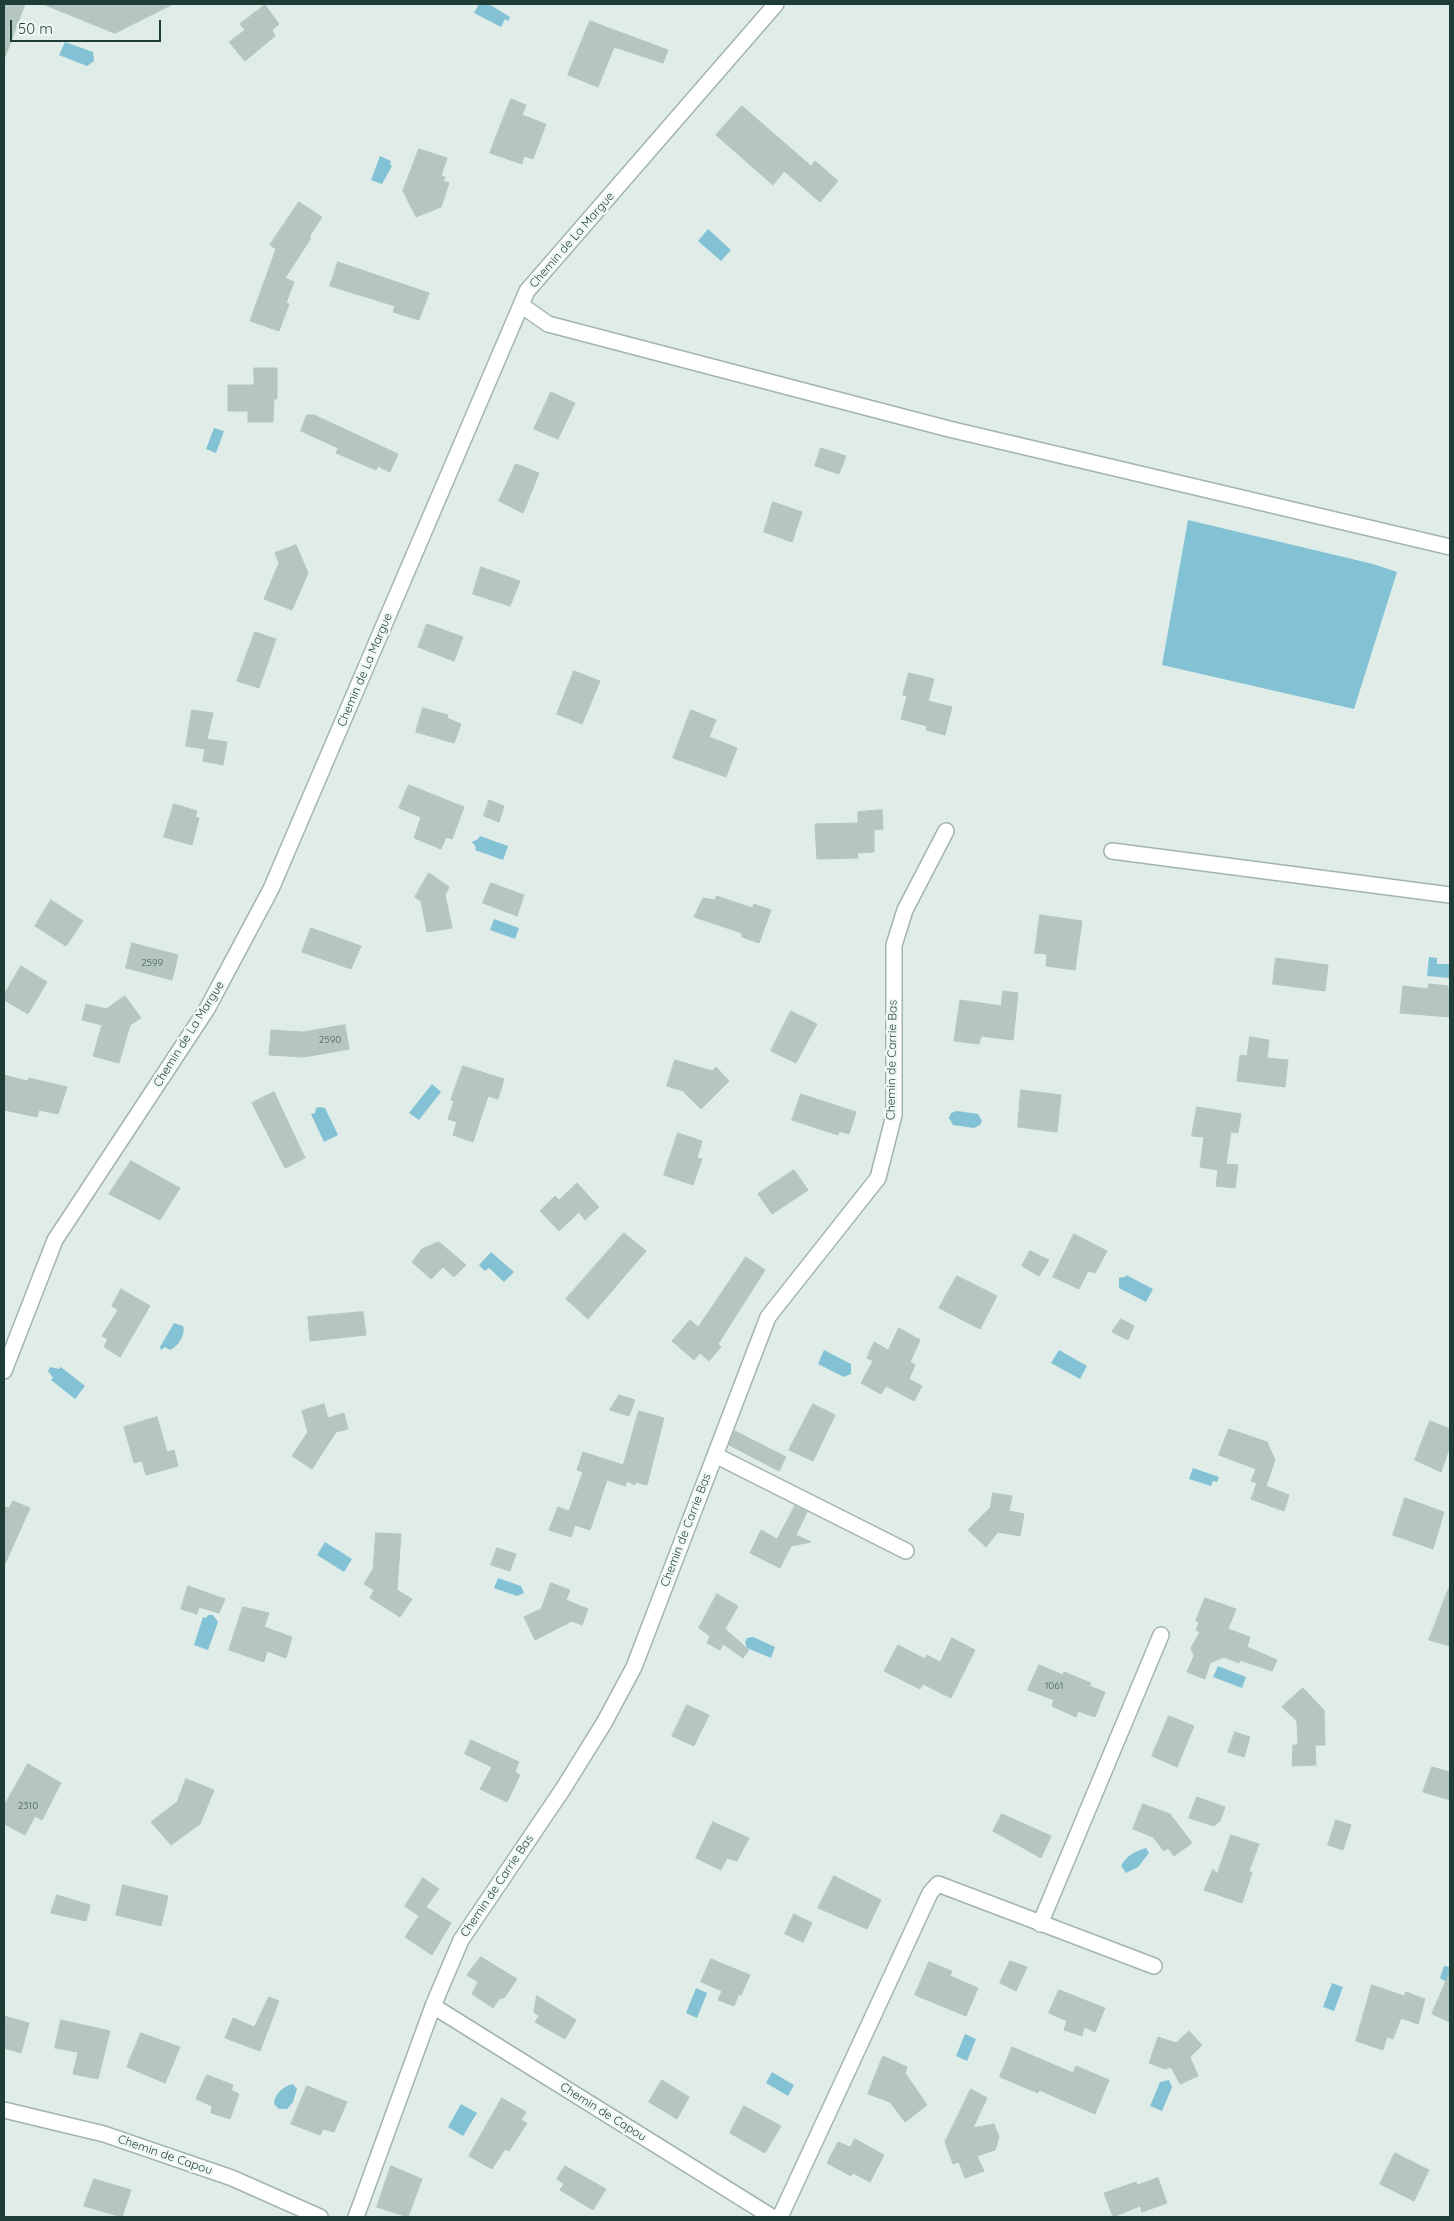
<!DOCTYPE html>
<style>
body{margin:0}
#map{position:relative;width:1454px;height:2221px;overflow:hidden;background:#dfece7;font-family:Quicksand,sans-serif}
canvas{display:block}
.frame{position:absolute;inset:0;border:5px solid #1f3d37;pointer-events:none}
.scale{position:absolute;left:10px;top:20px;width:151px;height:22px;box-sizing:border-box;border:2px solid #1f3d37;border-top:0;padding-left:6px;font-size:15px;line-height:18px;white-space:nowrap;color:#1f3d37;-webkit-text-stroke:4px #f0f8f5;paint-order:stroke}
</style>
<div id="map">
<canvas width="1454" height="2221"></canvas>
<div class="frame"></div>
<div class="scale">50 m</div>
</div>
<script>
const ctx = document.querySelector('canvas').getContext('2d');
ctx.lineJoin = 'round';
function fill(path, color) {
  ctx.fillStyle = color;
  ctx.fill(path, 'evenodd');
}
function trace(path, color, width, dash) {
  ctx.strokeStyle = color;
  ctx.lineWidth = width;
  ctx.lineCap = dash ? 'butt' : 'round';
  ctx.setLineDash(dash || []);
  ctx.stroke(path);
}
function label(font, color, halo, rows, align = 'center') {
  ctx.font = font + ' Quicksand,sans-serif';
  ctx.lineWidth = 5;
  ctx.setLineDash([]);
  ctx.textBaseline = 'middle';
  ctx.strokeStyle = halo;
  ctx.fillStyle = color;
  for (const [text, x, y, turn = 0] of rows) {
    ctx.save();
    ctx.translate(x, y);
    ctx.rotate((+turn || 0) * Math.PI / 180);
    ctx.textAlign = isNaN(turn) ? turn : align;
    if (halo) ctx.strokeText(text, 0, 0);
    ctx.fillText(text, 0, 0);
    ctx.restore();
  }
}
fill(new Path2D(`
 M479 4H489L510 17 508 21 505 19 501 27 474 13Z
 M65 42 93 52 94 61 87 66 59 55Z
 M380 156 391 161 390 164 392 166 382 184 371 180Z
 M708 229 731 250 721 261 698 241Z
 M214 428 224 431 216 453 206 449Z
 M1188 520 1373 564 1397 572 1354 709 1162 665Z
 M480 836 508 846 503 860 475 850 476 847 472 842 478 839Z
 M494 919 519 928 515 939 490 930Z
 M1429 957 1437 958V964H1450V978L1427 976Z
 M432 1084 441 1092 419 1120 409 1113Z
 M320 1107 325 1108 338 1135 324 1142 311 1114 315 1113 316 1108Z
 M957 1111 978 1114 982 1121 980 1125 974 1128 953 1125 949 1118 951 1113Z
 M491 1252 514 1272 504 1282 489 1268 485 1271 479 1265Z
 M1126 1275 1153 1289 1146 1302 1119 1288V1278L1125 1277Z
 M174 1323 183 1326C186 1334 178 1347 170 1350L165 1347 161 1350 160 1347Z
 M824 1350 851 1364V1374L844 1377 818 1364Z
 M1059 1350 1087 1366 1080 1379 1051 1363Z
 M50 1367 59 1369 61 1367 85 1386 75 1399 51 1380 53 1378 48 1371Z
 M1193 1468 1219 1477 1217 1482 1213 1481 1211 1486 1189 1479Z
 M325 1542 352 1559 344 1572 317 1555Z
 M498 1578 521 1586 524 1593 517 1596 494 1588Z
 M208 1615H213L218 1622 208 1650 194 1645 203 1617 206 1618Z
 M753 1637 775 1647 771 1658 747 1648 745 1642 747 1638Z
 M1218 1666 1246 1677 1242 1688 1213 1677Z
 M1146 1848 1149 1853 1138 1867 1126 1873 1121 1866C1126 1856 1135 1851 1146 1848Z
 M1444 1966 1450 1967V1984L1440 1978Z
 M1332 1983 1343 1987 1334 2011 1323 2007Z
 M696 1988 707 1993 697 2018 686 2013Z
 M965 2034 976 2039 967 2061 956 2056Z
 M772 2072 794 2085 788 2096 766 2083Z
 M1169 2080 1172 2087 1162 2111 1150 2106 1160 2082Z
 M293 2084 297 2089 293 2102 287 2109H279L274 2104C274 2094 284 2086 293 2084Z
 M461 2104 477 2113 463 2136 448 2127Z`), '#83c2d5');
const building = new Path2D(`
 M4 4H25L5 57H4Z
 M43 4H173L115 33Z
 M265 5 279 24 272 30 275 36 245 61 229 42 245 30 240 24Z
 M590 21 668 50 663 63 614 47 598 87 568 75Z
 M511 99 526 105 522 115 546 124 533 159 524 156 522 164 490 153Z
 M742 106 811 166 815 161 838 181 820 202 784 171 773 185 716 135Z
 M419 149 447 158 441 176 445 177 443 181 449 183 441 207 416 217 403 191Z
 M299 202 322 217 309 237 311 238 285 278 294 282 286 303 289 304 279 331 250 321 276 249 270 245Z
 M338 262 429 293 419 320 393 312 395 306 330 286Z
 M254 368H277V399H274L273 422H248V411H228V385H254Z
 M551 392 575 403 558 439 534 429Z
 M307 415H314L398 454 390 472 378 466 376 470 336 453 338 448 301 431Z
 M821 448 846 456 839 474 815 466Z
 M516 464 539 473 523 513 499 501Z
 M773 502 802 512 792 542 764 532Z
 M296 545 308 573 292 610 264 599 279 563 275 553Z
 M481 567 520 581 510 606 473 594Z
 M427 624 463 637 454 661 418 647Z
 M255 632 276 639 259 688 237 681Z
 M574 671 600 681 582 724 557 714Z
 M909 673 934 679 928 701 952 707 945 735 926 730 927 726 901 719 907 696 903 695Z
 M423 708 448 715 447 718 461 724 454 743 416 732Z
 M192 710 213 713 207 739 227 742 223 765 203 761 205 749 186 746Z
 M691 710 716 720 709 737 737 748 726 777 673 758Z
 M409 785 464 807 452 839 446 837 441 849 414 838 421 817 399 808Z
 M489 800 504 806 499 822 484 816Z
 M174 804 197 811 195 817 199 818 192 845 164 837Z
 M882 810 883 829 874 830V852L857 853 858 858 817 859 815 824 858 823V812Z
 M429 873 449 887 445 895 452 928 427 932 421 901 415 897Z
 M491 883 524 895 517 916 483 903Z
 M717 896 752 908 754 904 771 910 759 943 742 937V933L694 917 703 898 714 900Z
 M51 900 83 921 66 946 35 926Z
 M1040 915 1082 921 1075 970 1046 966 1047 954 1035 953Z
 M311 928 361 946 351 969 302 952Z
 M132 943 178 955 172 980 126 968Z
 M1276 958 1328 965 1325 991 1273 984Z
 M21 966 47 982 28 1014 4 1000V995Z
 M1429 984 1448 986 1450 1017 1400 1013 1403 986 1428 989Z
 M1003 991 1018 993 1013 1040 981 1036 979 1044 954 1041 960 1000 1001 1006Z
 M125 996 141 1018 130 1025 119 1063 93 1056 102 1025 82 1020 86 1004 106 1009Z
 M791 1011 817 1024 796 1063 771 1051Z
 M345 1025 349 1049 304 1057 269 1055 271 1030 303 1032Z
 M1250 1037 1269 1040 1267 1058 1288 1060 1285 1087 1237 1081 1240 1055 1247 1056Z
 M675 1060 712 1071 716 1067 729 1081 701 1109 683 1091 667 1086Z
 M463 1066 504 1079 498 1099 488 1096 473 1142 453 1135 457 1122 448 1119 454 1101 451 1100Z
 M4 1075 27 1081 29 1078 67 1087 58 1114 39 1110 37 1117 4 1110Z
 M1021 1090 1061 1095 1057 1132 1018 1127Z
 M274 1092 305 1158 285 1168 252 1103Z
 M801 1094 856 1112 849 1134 839 1131 838 1135 792 1120Z
 M1197 1107 1241 1114 1238 1133 1231 1132 1226 1164 1238 1165 1235 1188 1216 1186 1218 1170 1200 1167 1204 1137 1192 1136Z
 M678 1133 702 1141 697 1158 702 1159 693 1185 664 1175Z
 M131 1161 180 1188 160 1220 109 1194Z
 M794 1170 808 1190 772 1214 758 1194Z
 M577 1183 599 1207 585 1220 579 1212 559 1231 540 1211 555 1196 559 1200Z
 M624 1233 646 1251 588 1319 566 1299Z
 M1074 1234 1107 1251 1095 1273 1088 1271 1079 1289 1053 1277Z
 M439 1242 466 1265 454 1277 443 1267 431 1279 412 1262 422 1249Z
 M1030 1251 1049 1260 1039 1276 1022 1266Z
 M746 1257 765 1270 718 1344 721 1347 709 1361 700 1353 694 1360 672 1341 690 1320 698 1327Z
 M957 1276 997 1296 980 1329 939 1308Z
 M121 1289 150 1306 120 1357 104 1347 108 1339 102 1336 118 1310 112 1306Z
 M363 1312 366 1335 310 1341 308 1317Z
 M1121 1319 1134 1326 1128 1340 1112 1332Z
 M899 1328 920 1340 910 1362 915 1365 909 1379 922 1386 914 1401 886 1386 881 1394 861 1383 873 1361 867 1358 874 1342 888 1350Z
 M619 1395 635 1400 629 1416 610 1410Z
 M324 1404 328 1418 344 1413 348 1429 336 1432 312 1469 292 1456 308 1432 302 1411Z
 M813 1404 835 1415 813 1461 789 1450Z
 M639 1411 664 1418 647 1485 635 1482V1485L627 1481 625 1486 607 1480 590 1530 575 1525 571 1537 549 1530 558 1507 569 1511 583 1472 577 1470 583 1452 623 1465Z
 M157 1417 167 1452 174 1450 178 1466 146 1475 142 1461 134 1463 124 1427Z
 M1430 1421 1450 1429V1446L1441 1472 1415 1460Z
 M1229 1429 1267 1442 1275 1460 1266 1486 1289 1495 1284 1511 1251 1499 1257 1483 1251 1481 1256 1469 1219 1455Z
 M735 1431 786 1457 779 1471 729 1445Z
 M993 1493 1012 1496 1009 1511 1024 1514 1020 1536 998 1532 986 1547 968 1530 990 1508Z
 M1405 1498 1444 1512 1433 1549 1393 1535Z
 M13 1501 30 1508 4 1566V1507L9 1508Z
 M795 1506 807 1512 796 1535 811 1542 791 1546 780 1568 750 1553 761 1530 777 1539Z
 M376 1533 401 1534 397 1590 412 1599 400 1617 370 1598 374 1590 364 1584 373 1569Z
 M497 1548 516 1554 510 1571 491 1565Z
 M551 1583 570 1590 566 1600 588 1609 582 1625 572 1621 535 1640 524 1617 541 1609Z
 M188 1586 225 1599 219 1613 199 1607 197 1614 181 1609Z
 M1449 1588 1450 1589V1646L1429 1640Z
 M717 1594 738 1606 725 1629 749 1650 743 1658 723 1644 720 1650 707 1643 710 1636 699 1628Z
 M1205 1598 1236 1609 1228 1629 1250 1637 1247 1647 1277 1660 1272 1671 1240 1660 1239 1663 1224 1657 1210 1663 1205 1679 1187 1672 1194 1656 1191 1648 1200 1632 1196 1630 1199 1622 1196 1621Z
 M243 1607 269 1613 264 1627 292 1637 286 1658 267 1651 264 1662 229 1650Z
 M952 1638 975 1650 951 1698 923 1684 920 1689 884 1671 898 1645 925 1659 927 1655 940 1662Z
 M1039 1665 1063 1675 1064 1672 1091 1683 1089 1686 1105 1692 1095 1717 1078 1711 1076 1717 1052 1706 1054 1700 1028 1690Z
 M1303 1688 1324 1710 1325 1745H1315L1316 1765 1292 1766 1293 1745H1298L1297 1721 1282 1707Z
 M687 1705 709 1715 694 1746 672 1736Z
 M1169 1716 1194 1726 1177 1767 1152 1756Z
 M1235 1732 1250 1737 1244 1757 1228 1752Z
 M471 1740 519 1762 515 1772 520 1775 507 1802 480 1789 492 1767 465 1754Z
 M28 1764 61 1783 42 1820 35 1816 25 1835 4 1824V1806Z
 M1432 1767 1450 1772V1800L1423 1792Z
 M186 1779 214 1790 200 1824 171 1845 151 1822 177 1802Z
 M1197 1797 1225 1807 1220 1821 1214 1826 1189 1818Z
 M1143 1804 1170 1814 1192 1843 1174 1856 1168 1848 1164 1851 1153 1837 1133 1829Z
 M1002 1814 1051 1836 1041 1858 993 1831Z
 M1336 1820 1351 1825 1343 1850 1328 1845Z
 M713 1822 749 1838 737 1861 727 1858 721 1870 696 1858Z
 M1231 1835 1259 1844 1249 1871 1252 1873 1242 1903 1204 1890 1213 1869 1217 1874Z
 M834 1876 881 1900 867 1929 818 1908Z
 M423 1878 439 1889 426 1907 451 1923 432 1955 405 1937 419 1916 405 1906Z
 M123 1885 168 1896 161 1926 116 1915Z
 M57 1895 90 1905 86 1921 51 1913Z
 M794 1914 812 1923 803 1942 785 1934Z
 M481 1957 517 1979 504 1998H500L493 2008 472 1994 478 1982 467 1975Z
 M711 1959 750 1975 741 1995 739 1994 734 2006 718 2000 722 1991 701 1982Z
 M1010 1961 1027 1967 1016 1991 1000 1983Z
 M929 1962 952 1971 950 1976 978 1988 966 2016 915 1995Z
 M1450 1972V2022L1432 2014Z
 M1372 1985 1404 1996 1406 1992 1425 1999 1418 2024 1401 2018 1393 2039 1387 2037 1383 2050 1356 2041Z
 M1059 1990 1105 2008 1095 2032 1084 2027 1082 2036 1064 2030 1067 2021 1049 2013Z
 M537 1996 576 2020 565 2039 535 2022 539 2016 534 2012Z
 M269 1997 279 2001 260 2051 225 2038 233 2018 254 2027Z
 M4 2016 29 2023 21 2053 4 2048Z
 M61 2020 110 2031 98 2079 73 2074 78 2052 55 2048Z
 M1189 2031 1202 2045 1190 2057 1198 2076 1180 2084 1171 2067 1165 2069 1149 2063 1158 2037 1176 2043Z
 M141 2033 180 2047 165 2083 127 2067Z
 M1012 2047 1073 2073 1076 2066 1109 2080 1095 2114 1039 2090 1038 2093 1000 2077Z
 M883 2056 907 2067 905 2073 927 2105 905 2122 890 2102 868 2094Z
 M207 2075 233 2085 231 2090 239 2094 230 2119 211 2113 212 2106 196 2099Z
 M662 2080 689 2097 677 2119 649 2102Z
 M307 2086 347 2102 334 2132 323 2129 320 2135 291 2124Z
 M971 2089 987 2098 973 2128 994 2124 999 2137 995 2150 977 2156 984 2171 965 2178 959 2162 953 2164 945 2142Z
 M502 2098 526 2112 521 2120 527 2123 509 2151 505 2149 492 2169 469 2156Z
 M744 2106 781 2126 765 2153 730 2133Z
 M855 2139 884 2155 870 2182 853 2173 851 2176 827 2163 838 2142 850 2147Z
 M1395 2153 1429 2170 1414 2201 1380 2184Z
 M391 2166 422 2179 408 2217 377 2207Z
 M565 2166 606 2189 593 2210 560 2190 564 2184 557 2179Z
 M1158 2178 1167 2203 1142 2212 1140 2206 1113 2217 1104 2193 1136 2182 1137 2185Z
 M94 2179 131 2190 122 2217 84 2206Z`);
fill(building, '#b5c6c0');
trace(building, '#b2c6bf', 1);
const minor = new Path2D(`
 M521 305 548 324 949 429 1450 547
 M1112 851 1450 895
 M4 1371 55 1240 207 1009 271 889 527 291 776 4
 M715 1455 906 1551
 M1040 1924 1161 1635
 M433 2006 772 2217
 M4 2110 104 2134 232 2178 320 2217
 M356 2217 433 2006 461 1940 563 1789 604 1723 634 1667 768 1317 878 1178 894 1115V945L905 910 946 831
 M780 2217 930 1893 938 1884 1154 1966`);
trace(minor, '#a2b4af', 18);
trace(minor, '#fff', 15);
label('10px', '#445f59', null, [
 ["2599",152,963],
 ["2590",330,1040],
 ["1061",1054,1686],
 ["2310",28,1806]
]);
label('12px', '#1f3d37', '#f0f8f5', [
 ["Chemin de La Margue",572,240,-49],
 ["Chemin de La Margue",365,670,-67],
 ["Chemin de La Margue",189,1034,-58],
 ["Chemin de Carrie Bas",892,1060,-89],
 ["Chemin de Carrie Bas",686,1530,-69],
 ["Chemin de Carrie Bas",497,1886,-56],
 ["Chemin de Capou",603,2112,32],
 ["Chemin de Capou",165,2155,19]
]);
</script>
